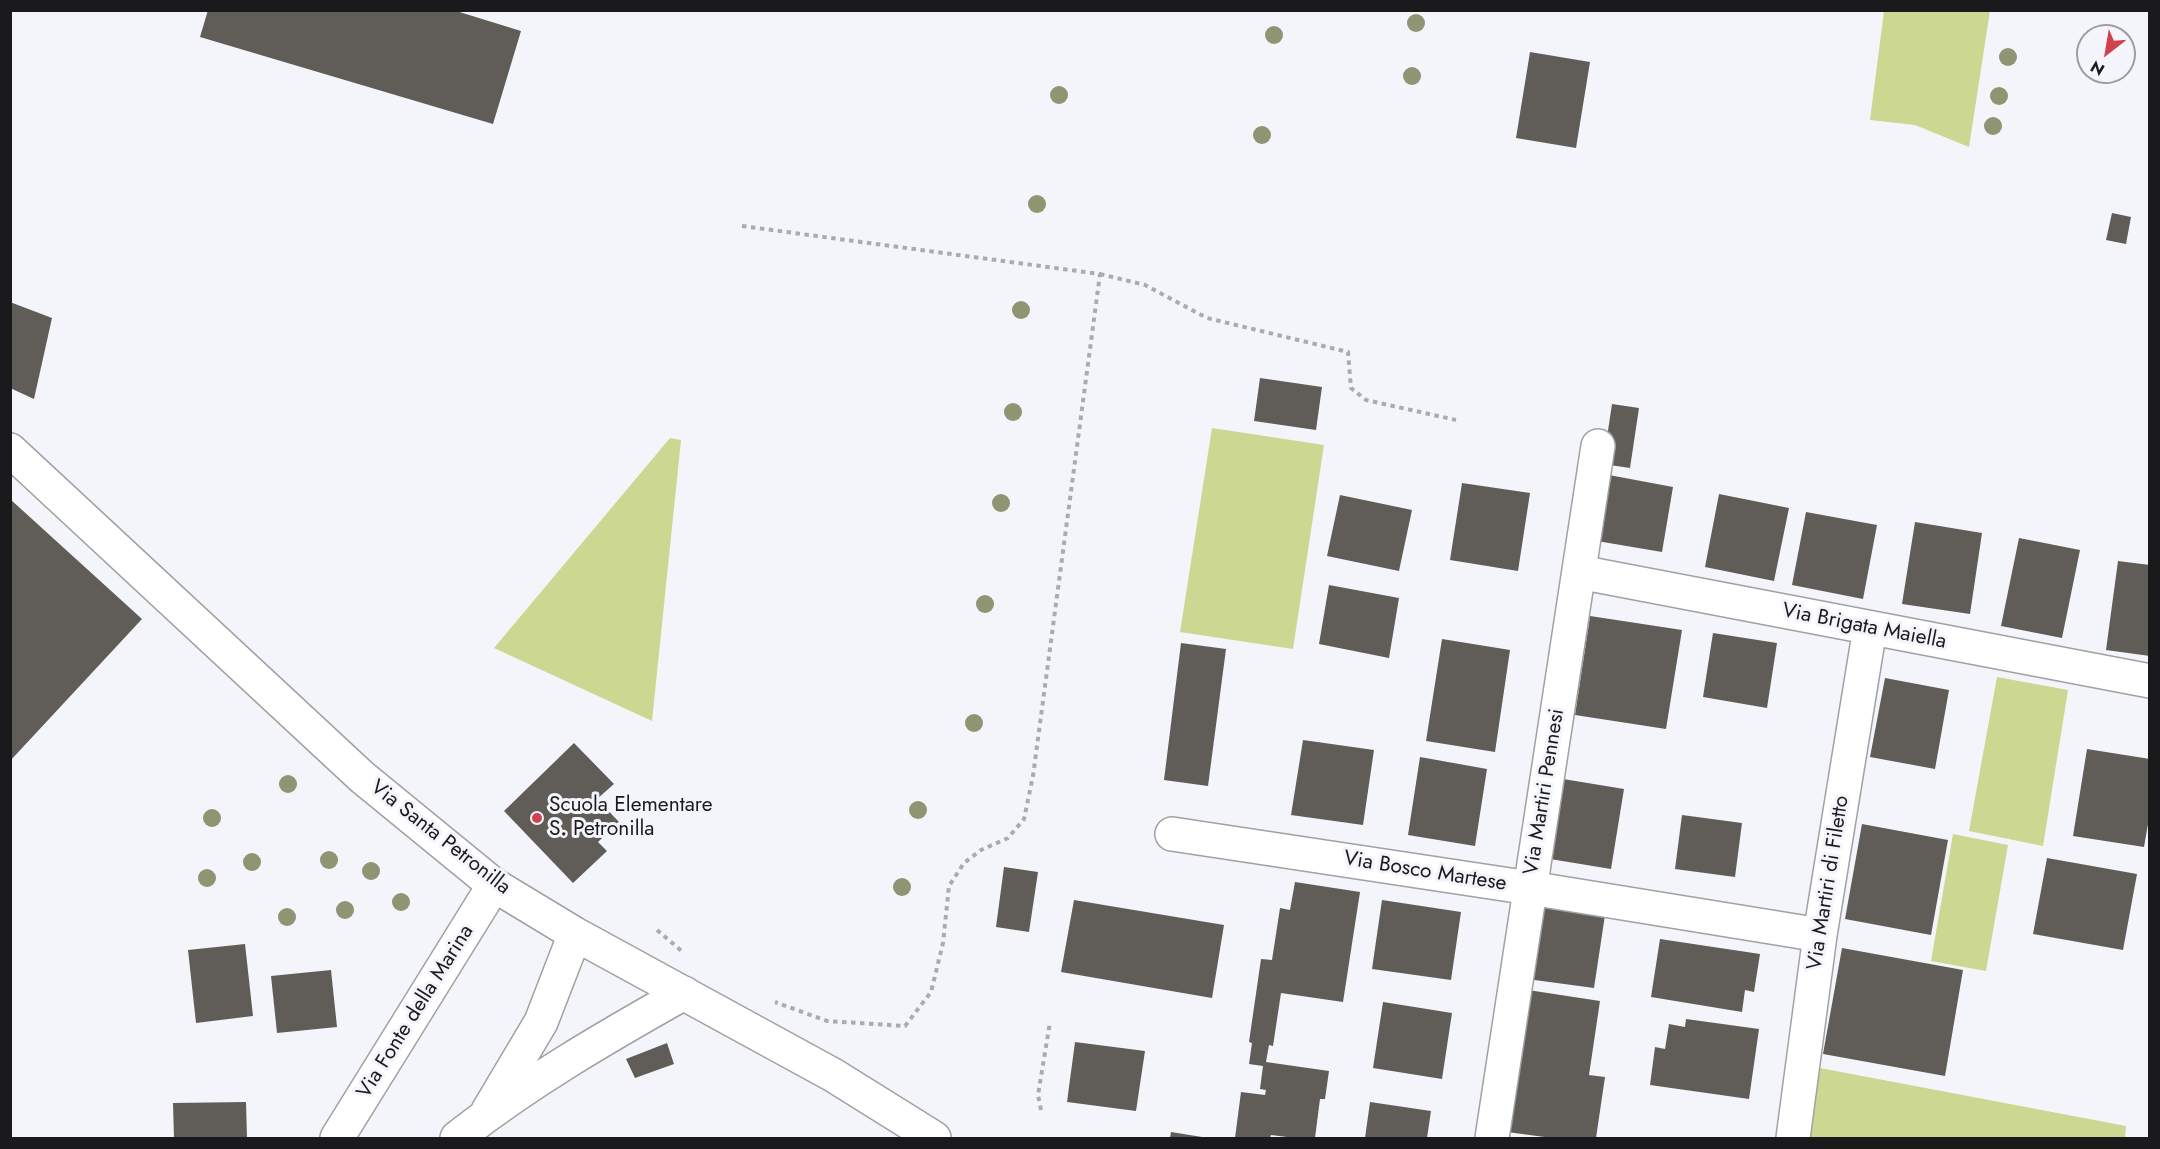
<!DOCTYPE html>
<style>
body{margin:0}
#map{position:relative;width:2160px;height:1149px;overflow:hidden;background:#f4f5fa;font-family:Jost,sans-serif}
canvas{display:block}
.frame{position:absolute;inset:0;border:12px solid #1a1a1c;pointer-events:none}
.north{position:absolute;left:2076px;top:24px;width:60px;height:60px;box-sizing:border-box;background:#f4f5fa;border:2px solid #9d9da1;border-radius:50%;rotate:211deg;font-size:16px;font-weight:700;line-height:24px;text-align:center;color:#1a1a1c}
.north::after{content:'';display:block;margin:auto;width:21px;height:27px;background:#d1414d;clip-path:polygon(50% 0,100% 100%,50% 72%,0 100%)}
</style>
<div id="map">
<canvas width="2160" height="1149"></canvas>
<div class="frame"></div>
<div class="north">N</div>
</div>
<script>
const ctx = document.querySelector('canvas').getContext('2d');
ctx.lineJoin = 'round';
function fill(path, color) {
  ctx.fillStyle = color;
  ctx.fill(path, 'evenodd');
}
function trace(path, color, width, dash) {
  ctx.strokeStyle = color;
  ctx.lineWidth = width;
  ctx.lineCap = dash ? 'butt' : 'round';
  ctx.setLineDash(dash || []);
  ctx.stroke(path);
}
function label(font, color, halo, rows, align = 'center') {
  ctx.font = font + ' Jost,sans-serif';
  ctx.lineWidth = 6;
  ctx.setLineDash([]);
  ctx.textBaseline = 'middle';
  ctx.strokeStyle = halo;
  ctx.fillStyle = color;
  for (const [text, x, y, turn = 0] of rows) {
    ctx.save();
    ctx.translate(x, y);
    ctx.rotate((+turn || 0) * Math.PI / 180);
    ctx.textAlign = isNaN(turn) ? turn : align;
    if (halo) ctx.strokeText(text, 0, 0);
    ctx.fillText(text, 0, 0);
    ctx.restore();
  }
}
fill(new Path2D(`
 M1884 11H1990L1969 147 1915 125 1870 120Z
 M1212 428 1324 445 1293 649 1180 632Z
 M670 438 681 440 652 721 494 648Z
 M1997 677 2068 690 2043 846 1969 831Z
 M1953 834 2008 845 1986 971 1931 961Z
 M1820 1068 2126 1126 2125 1138H1810Z`), '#ccd792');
fill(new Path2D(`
 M208 10H453L521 31 493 124 200 37Z
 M1530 52 1590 62 1576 148 1516 138Z
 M2112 213 2131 217 2126 244 2106 240Z
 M10 302 52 318 34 399 10 388Z
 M1260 378 1322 387 1316 430 1254 421Z
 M1612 404 1639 408 1630 468 1603 464Z
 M1609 475 1673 487 1662 552 1597 541Z
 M1462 483 1530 493 1518 571 1450 560Z
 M1719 494 1789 508 1774 581 1705 567Z
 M1340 495 1412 510 1399 571 1327 556Z
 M10 499 142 619 10 761Z
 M1806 512 1877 525 1863 599 1792 585Z
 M1915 522 1982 533 1970 614 1902 604Z
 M2019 538 2080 550 2062 638 2001 626Z
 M2118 561 2150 565V656L2106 650Z
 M1329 585 1399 598 1389 658 1319 644Z
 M1590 616 1682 630 1666 729 1575 715Z
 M1713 633 1777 643 1767 708 1703 697Z
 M1442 639 1510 650 1495 752 1426 741Z
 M1181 643 1226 649 1208 786 1164 780Z
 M1885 678 1949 690 1935 769 1870 757Z
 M1303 740 1374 750 1363 825 1291 815Z
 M574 743 614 784 597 799 619 822 598 842 607 851 573 883 504 811Z
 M2087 749 2150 759V813L2144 847 2073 836Z
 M1420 757 1487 769 1475 846 1408 835Z
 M1557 778 1624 789 1611 869 1544 858Z
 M1682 815 1742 823 1735 877 1675 869Z
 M1862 824 1948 840 1931 935 1845 919Z
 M2047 858 2137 874 2123 950 2033 934Z
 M1004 867 1038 872 1029 932 996 927Z
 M1295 882 1360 892 1343 1002 1281 993 1273 1046 1269 1045 1266 1062 1329 1071 1325 1099H1320L1315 1138H1295L1271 1135 1270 1138H1235L1241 1092 1265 1095 1266 1090 1260 1089 1263 1066 1249 1064 1252 1043 1249 1042 1261 959 1272 960 1280 908 1290 910Z
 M1074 900 1224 925 1212 998 1061 972Z
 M1382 900 1461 912 1451 980 1372 969Z
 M1537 905 1605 915 1594 988 1527 979Z
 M1660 939 1760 954 1754 992 1745 990 1742 1012 1651 997Z
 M245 944 253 1016 196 1023 188 950Z
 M1842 948 1963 970 1945 1076 1823 1054Z
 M331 970 337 1027 277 1033 271 976Z
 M1528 990 1600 1001 1589 1075 1605 1077 1596 1138H1552L1507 1132Z
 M1383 1002 1452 1013 1442 1079 1373 1068Z
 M1686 1019 1759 1029 1749 1099 1650 1085 1655 1047 1665 1049 1669 1024 1685 1027Z
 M1075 1042 1145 1051 1136 1111 1067 1102Z
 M667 1043 674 1064 635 1078 626 1059Z
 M246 1102 247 1138H174L173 1103Z
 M1370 1102 1431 1111 1427 1138H1365Z
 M1171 1132 1202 1137V1138H1170Z`), '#605d59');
const minor = new Path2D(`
 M10 450 362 777 494 885 575 934 833 1075 934 1138
 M1579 572 2150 681
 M1172 834 1530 888 1820 935
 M488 1111 541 1022 575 934
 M337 1138 494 885
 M457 1138C528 1082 606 1037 684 993
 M1492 1138 1598 446
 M1793 1138 1820 935 1870 628`);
trace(minor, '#a0a1a5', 36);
trace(new Path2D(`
 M742 226 1100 274 1033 776 1024 819 1008 838 981 850 964 863 949 886 943 943 931 992 905 1026 827 1021 775 1002
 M1100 274 1145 285 1207 318 1348 352 1351 388 1366 400 1456 420
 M657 930 684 953
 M1041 1110 1038 1095 1050 1022`), '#ababaf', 4, [4.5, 4.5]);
trace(minor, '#fff', 33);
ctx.fillStyle = '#8f9472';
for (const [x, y] of [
 [1416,23],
 [1274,35],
 [2008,57],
 [1412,76],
 [1059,95],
 [1999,96],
 [1993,126],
 [1262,135],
 [1037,204],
 [1021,310],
 [1013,412],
 [1001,503],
 [985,604],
 [974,723],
 [288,784],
 [918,810],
 [212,818],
 [329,860],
 [252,862],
 [371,871],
 [207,878],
 [902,887],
 [401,902],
 [345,910],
 [287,917]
]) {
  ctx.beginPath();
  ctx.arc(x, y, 9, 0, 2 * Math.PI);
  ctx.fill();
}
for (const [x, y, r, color] of [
 [537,818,6,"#d1414d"]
]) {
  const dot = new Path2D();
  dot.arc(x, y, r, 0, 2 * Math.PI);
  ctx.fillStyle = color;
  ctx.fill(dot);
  trace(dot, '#f4f5fa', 2);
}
label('21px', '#1a1a1c', '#f4f5fa', [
 ["Via Brigata Maiella",1864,627,11],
 ["Via Martiri Pennesi",1545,792,-81],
 ["Via Santa Petronilla",440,838,38],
 ["Via Bosco Martese",1425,872,9],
 ["Via Martiri di Filetto",1829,883,-81],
 ["Via Fonte della Marina",416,1012,-58]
]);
label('21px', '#1a1a1c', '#f4f5fa', [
 ["Scuola Elementare",549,806],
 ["S. Petronilla",549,830]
], 'left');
</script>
